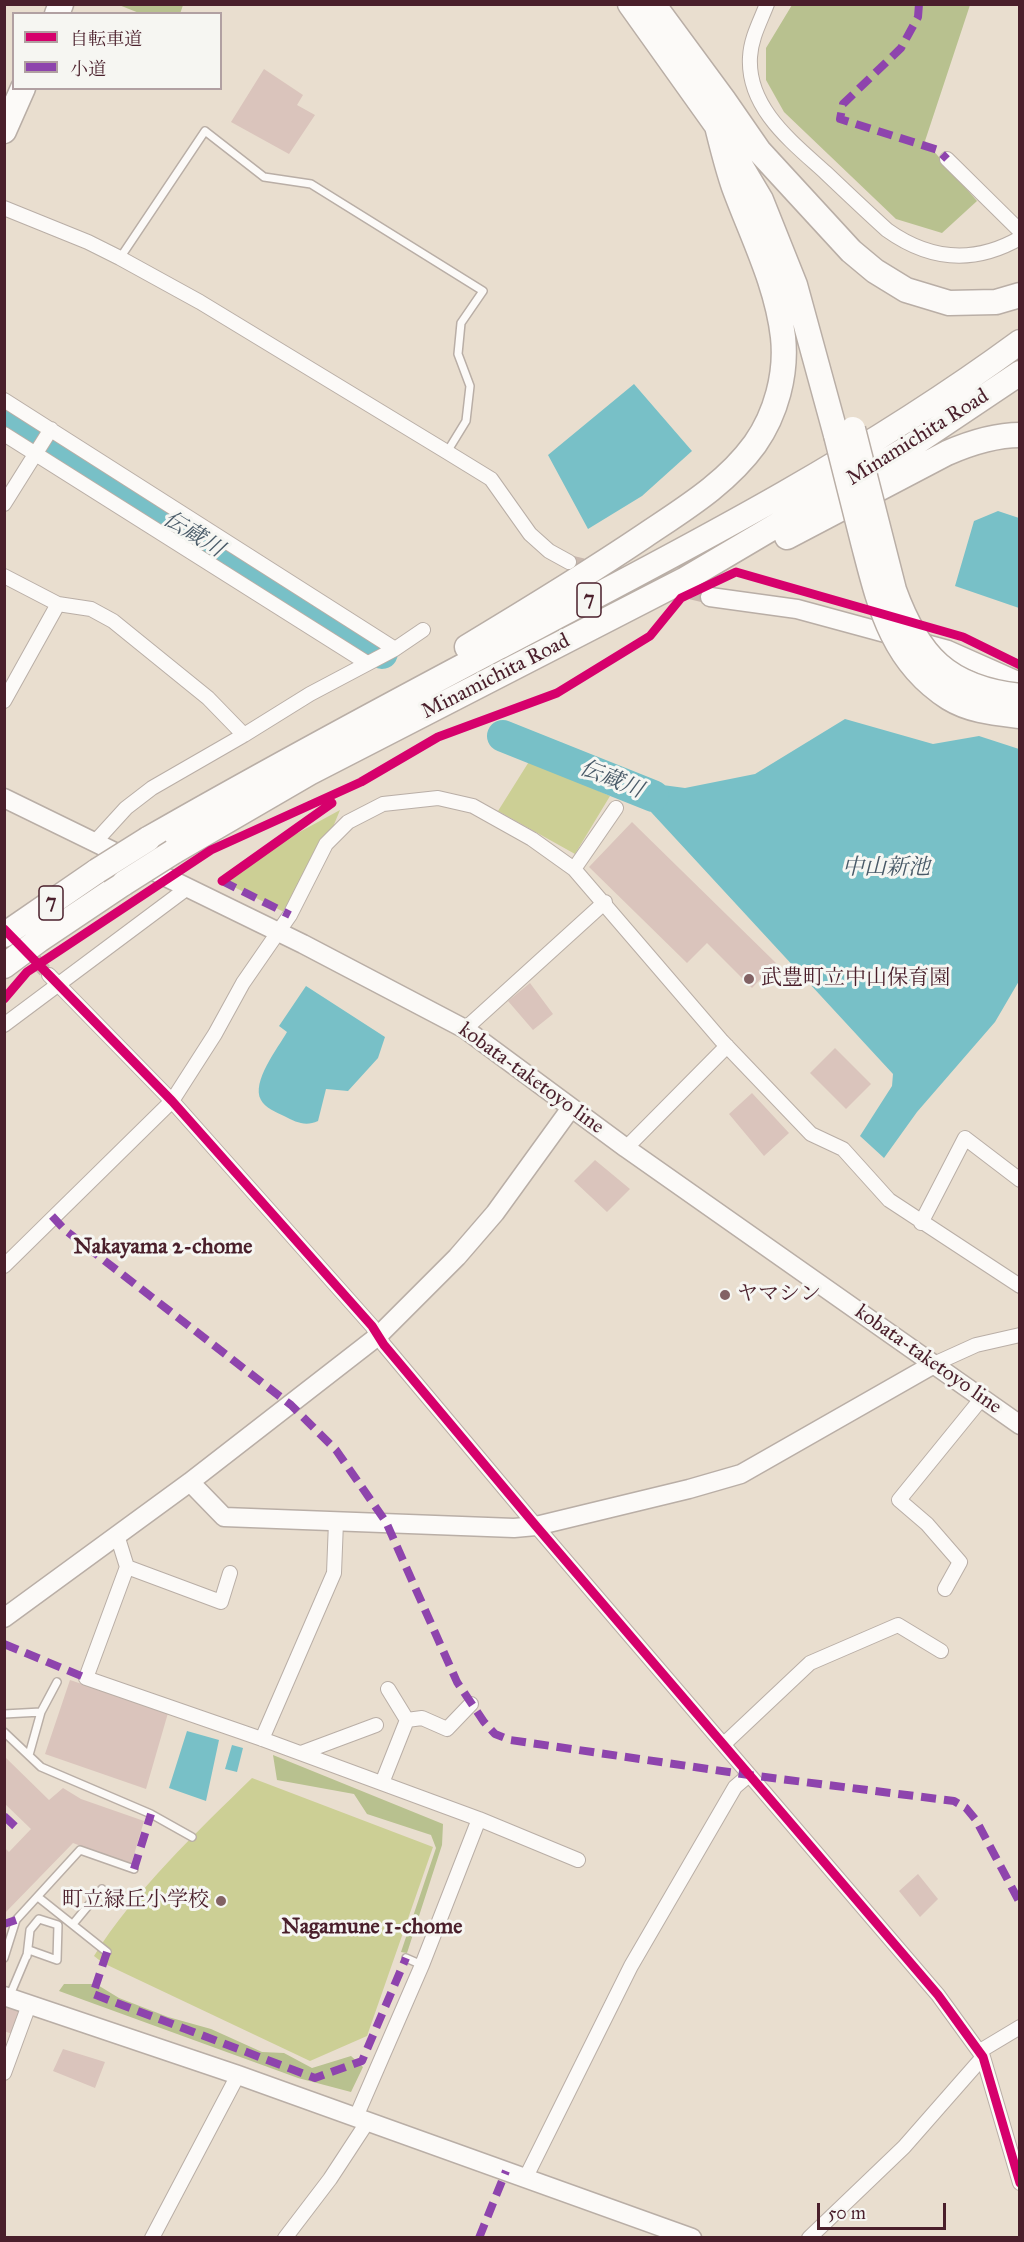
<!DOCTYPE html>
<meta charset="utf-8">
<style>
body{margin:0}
#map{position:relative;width:1024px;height:2242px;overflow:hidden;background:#e9decf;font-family:"IM FELL Great Primer","Noto Serif JP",serif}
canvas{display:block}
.frame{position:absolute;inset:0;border:6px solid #4a1f2b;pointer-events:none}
.legend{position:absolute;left:12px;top:12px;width:210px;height:78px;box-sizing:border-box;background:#f6f6f2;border:2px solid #b1a0a2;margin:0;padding:8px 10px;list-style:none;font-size:18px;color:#4a1f2b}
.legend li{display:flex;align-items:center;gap:12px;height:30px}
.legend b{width:30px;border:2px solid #b1a0a2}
.scale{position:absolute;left:817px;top:2203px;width:129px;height:27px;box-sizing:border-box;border:3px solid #4a1f2b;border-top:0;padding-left:8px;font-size:18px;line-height:21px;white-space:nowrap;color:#4a1f2b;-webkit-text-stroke:4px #f6f6f2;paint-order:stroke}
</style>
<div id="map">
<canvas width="1024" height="2242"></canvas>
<div class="frame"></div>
<ul class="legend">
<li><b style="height:8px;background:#d6006c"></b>自転車道</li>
<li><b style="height:8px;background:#8e44ad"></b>小道</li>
</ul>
<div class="scale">50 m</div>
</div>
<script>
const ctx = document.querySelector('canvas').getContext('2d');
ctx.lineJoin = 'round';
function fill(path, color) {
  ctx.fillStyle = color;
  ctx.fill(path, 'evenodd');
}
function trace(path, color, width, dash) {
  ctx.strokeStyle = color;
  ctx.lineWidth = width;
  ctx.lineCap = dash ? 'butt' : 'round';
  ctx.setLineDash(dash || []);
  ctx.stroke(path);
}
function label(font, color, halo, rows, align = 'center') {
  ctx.font = font + ' "IM FELL Great Primer","Noto Serif JP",serif';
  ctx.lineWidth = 6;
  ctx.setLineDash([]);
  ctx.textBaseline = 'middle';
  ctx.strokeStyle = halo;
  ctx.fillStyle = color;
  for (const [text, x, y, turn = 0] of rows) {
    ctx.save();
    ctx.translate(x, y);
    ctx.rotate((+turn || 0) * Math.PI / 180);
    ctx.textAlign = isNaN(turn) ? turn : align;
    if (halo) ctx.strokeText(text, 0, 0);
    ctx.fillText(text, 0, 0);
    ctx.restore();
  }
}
fill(new Path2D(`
 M530 760 610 796 575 854 498 811Z
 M340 810 326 844 290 915 222 881 261 853Z
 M252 1778 433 1847 367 2036 310 2061 103 1963 94 1956C136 1889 196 1833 252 1778Z`), '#cccf95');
fill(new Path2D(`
 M119 5H183L180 14 139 13Z
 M792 5H970L925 141 977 201 942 233 896 219 784 112 766 80V48Z
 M273 1755 443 1824 442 1845 407 1953 401 1952 436 1848 431 1835 367 1814 354 1794 277 1780Z
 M64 1984H96L119 1998 168 2017 211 2029 262 2052 284 2053 312 2068 351 2056 363 2067 351 2092 298 2078 59 1991Z`), '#b8c18f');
fill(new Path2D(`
 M634 384 692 451 642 496 588 529 548 455Z
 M998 511 1019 518V608L955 586 974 521Z
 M845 719 933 744 979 736 1019 749V981L995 1022 917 1112 884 1158 860 1136 892 1086 893 1074 651 812 655 784 685 788 755 774Z
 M306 986 385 1037 378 1058 348 1091 326 1089 318 1121C305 1127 296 1122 284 1116 276 1112 265 1108 261 1100 251 1082 278 1048 287 1032L279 1026Z
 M187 1731 219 1740 206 1801 169 1788Z
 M232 1745 243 1748 237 1772 225 1769Z`), '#78c0c7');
trace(new Path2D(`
 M4 418 382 653
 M503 736 653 796`), '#78c0c7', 32);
fill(new Path2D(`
 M264 69 303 95 297 105 315 115 289 154 231 122Z
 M632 822 776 963 752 988 707 943 687 963 589 867Z
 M530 983 553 1014 533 1030 508 1001Z
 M835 1048 871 1084 846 1109 810 1073Z
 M752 1093 789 1133 764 1156 729 1114Z
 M595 1160 630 1189 607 1212 574 1181Z
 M70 1680 168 1713 146 1789 45 1754Z
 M4 1756 49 1800 63 1788 81 1799 144 1821 131 1865 73 1843 4 1914V1847L9 1852 31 1829 4 1803Z
 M918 1874 938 1899 920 1917 899 1891Z
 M4 2006 22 2012 12 2034 4 2031Z
 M63 2049 105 2062 95 2088 53 2071Z`), '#dac4bc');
trace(new Path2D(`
 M569 562 710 597
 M21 945 49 975`), '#c9b8ae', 14, [14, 7]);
const lane = new Path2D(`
 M120 258 205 131 264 177 311 184 483 291 461 323 458 354 470 386 466 421 447 452
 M41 1712 57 1682
 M4 1714 41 1712 29 1755
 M4 1732 41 1767 151 1814 192 1837
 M38 1897 107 1952
 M73 1924 102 1889
 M4 1958 16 1920 80 1850 134 1869
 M406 1958 422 1965
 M10 1995 29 1950 57 1960 58 1925 39 1919 30 1930 27 1956`);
const street = new Path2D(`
 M767 4C760 22 751 38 750 57 747 108 792 142 826 173 846 192 866 211 887 230 929 260 973 265 1020 238
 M947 159 1020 231
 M4 208 88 242 120 258 200 302 447 452 491 479 530 534 549 551 569 562
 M4 400 395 649
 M4 434 367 663
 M4 504 51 429
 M4 576 58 604 91 609 113 621 208 698 244 735
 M4 701 58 604
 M95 842 126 808 152 788 244 735 310 694 395 649 423 630
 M574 869 616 808
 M49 975 172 1101 372 1326 384 1345 536 1526 938 1995 983 2057 1020 2183
 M4 1025 186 889
 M465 1029 605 902
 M626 1148 727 1046
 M921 1223 965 1138 1020 1180
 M4 1266 172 1101 215 1034 243 983 290 915 326 844 348 822 383 804 438 798 473 806 532 839 574 869 721 1040 811 1134 843 1149 889 1200 1020 1286
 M934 1364 976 1345 1020 1335
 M117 1535 127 1567 86 1678 262 1739 479 1819 422 1965 356 2117
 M127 1567 221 1602 230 1573
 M945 1589 960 1562 927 1524 899 1500 982 1398
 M388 1689 407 1720
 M262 1739 334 1573 336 1522
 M724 1744 810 1663 898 1625 941 1651
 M301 1753 376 1725
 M382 1783 407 1720 422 1718 447 1729 471 1704
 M479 1819 578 1860
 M980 2051 1020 2027
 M4 2073 29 2005
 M526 2177 631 1966 735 1787 749 1775
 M152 2238 238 2075
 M285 2238 330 2179 368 2121
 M809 2238 904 2147 983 2057`);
const secondary = new Path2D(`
 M710 597 797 609 948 650 1020 682
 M4 798 303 944 465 1029 626 1148 1020 1425
 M190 1482 224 1517 514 1528 536 1526 689 1489 741 1474 934 1364
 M4 1618 190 1482 378 1336 457 1257 495 1213 571 1108
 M4 1996 238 2075 692 2238`);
const highway = new Path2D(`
 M630 4 717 126 761 200 795 285 836 435
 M653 4 723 99 759 151 851 251 875 271 906 290 949 303 996 302 1020 295
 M57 14 61 4
 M4 131 23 88
 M787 537 947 453C970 443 994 435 1020 435
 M467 647C527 611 586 575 644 536 684 509 726 484 755 444 776 414 787 374 783 337 777 284 752 236 734 187 727 167 722 146 717 126
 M148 839C263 773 380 710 497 648 676 554 857 462 1020 342
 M173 852 309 773 684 580 911 446 1020 373
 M4 935 97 871
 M4 966 39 940 124 883`);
trace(lane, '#b9aea6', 10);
trace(street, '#b9aea6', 16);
trace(secondary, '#b9aea6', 21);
trace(highway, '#b9aea6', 27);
trace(lane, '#fcfaf8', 7);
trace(street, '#fcfaf8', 14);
trace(secondary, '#fcfaf8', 18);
trace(highway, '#fcfaf8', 24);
const highwayBridge = new Path2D(`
 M853 429 894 590C918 656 947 688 1020 696
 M836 435C845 470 854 506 863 542 879 603 891 661 949 698 970 711 995 713 1020 716
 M97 871 148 839
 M124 883 173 852`);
trace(highwayBridge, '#b9aea6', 27, []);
trace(highwayBridge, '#fcfaf8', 24);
trace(new Path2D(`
 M919 4 918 17 901 48 843 104 840 119 938 150 947 159
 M222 881 290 915
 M52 1216 65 1230 291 1405 336 1450 386 1522 457 1682 484 1722 495 1734 510 1740 749 1775 954 1801 966 1808 976 1820 1020 1903
 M4 1644 86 1678
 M4 1816 19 1830
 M134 1869 151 1814
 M4 1924 16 1920
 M107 1952 93 1994 315 2078 362 2061 406 1958
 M479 2238 506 2171`), '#8e44ad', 8, [15, 8]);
trace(new Path2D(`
 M222 881 332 803
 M4 929 172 1101 372 1326 384 1345 536 1526 938 1995 983 2057 1020 2183
 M4 999 27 972 211 850 361 782 438 737 557 693 650 636 681 598 736 572 963 637 1020 665`), '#d6006c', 9);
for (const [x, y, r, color] of [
 [749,979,6,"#826264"],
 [725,1295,6,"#826264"],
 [221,1901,6,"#826264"]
]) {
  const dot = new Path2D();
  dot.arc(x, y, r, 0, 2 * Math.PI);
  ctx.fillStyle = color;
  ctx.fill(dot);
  trace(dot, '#f6f6f2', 2);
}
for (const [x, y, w] of [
 [589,600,24],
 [51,903,24]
]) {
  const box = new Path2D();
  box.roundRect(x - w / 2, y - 17, w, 34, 4.5);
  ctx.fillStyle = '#f6f6f2';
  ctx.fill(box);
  trace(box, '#4a1f2b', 1.5);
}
label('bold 20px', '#4a1f2b', null, [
 ["7",589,600],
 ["7",51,903]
]);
label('21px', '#4a1f2b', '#f6f6f2', [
 ["Minamichita Road",918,438,-32],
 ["Minamichita Road",496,677,-27],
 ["kobata-taketoyo line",531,1079,36],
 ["kobata-taketoyo line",928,1360,35]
]);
label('21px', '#4a1f2b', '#f6f6f2', [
 ["武豊町立中山保育園",761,979],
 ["ヤマシン",737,1295],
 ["町立緑丘小学校",209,1901,"right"]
], 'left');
label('italic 22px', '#495a68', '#f6f6f2', [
 ["伝蔵川",193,535,32],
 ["伝蔵川",611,780,22],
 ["中山新池",886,869]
]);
label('bold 22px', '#4a1f2b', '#f6f6f2', [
 ["Nakayama 2-chome",163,1248],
 ["Nagamune 1-chome",372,1928]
]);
</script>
